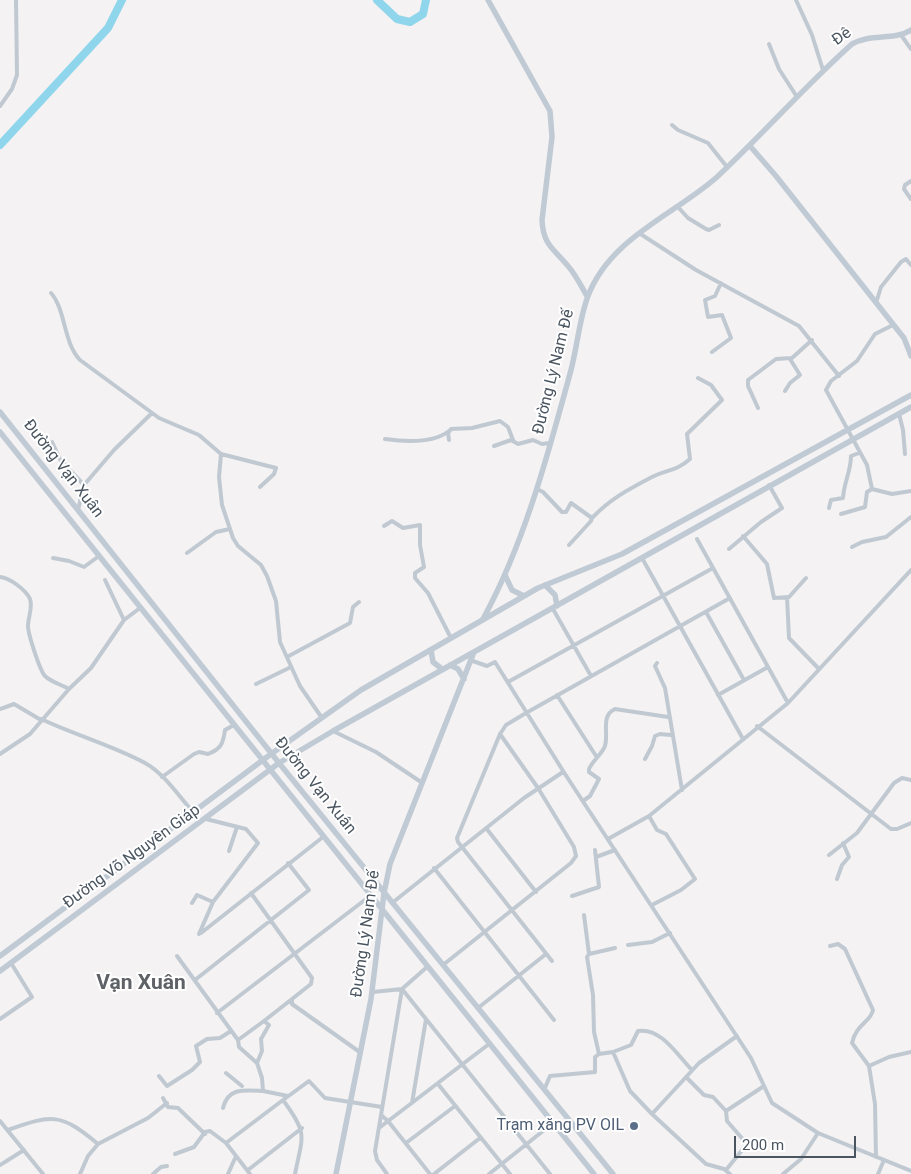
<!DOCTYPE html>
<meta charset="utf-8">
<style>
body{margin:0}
#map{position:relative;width:911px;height:1174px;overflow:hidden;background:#f4f2f2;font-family:Roboto,sans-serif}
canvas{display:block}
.scale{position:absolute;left:734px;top:1136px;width:122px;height:22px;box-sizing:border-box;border:2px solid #4a5560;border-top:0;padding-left:6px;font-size:15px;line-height:18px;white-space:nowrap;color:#4a5560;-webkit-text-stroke:4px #fff;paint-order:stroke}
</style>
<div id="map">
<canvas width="911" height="1174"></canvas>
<div class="scale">200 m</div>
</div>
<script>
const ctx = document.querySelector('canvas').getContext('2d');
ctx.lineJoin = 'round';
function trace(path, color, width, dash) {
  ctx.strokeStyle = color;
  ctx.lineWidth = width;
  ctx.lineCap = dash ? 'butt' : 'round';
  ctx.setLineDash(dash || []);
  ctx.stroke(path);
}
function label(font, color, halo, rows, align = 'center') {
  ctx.font = font + ' Roboto,sans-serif';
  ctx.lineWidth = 4;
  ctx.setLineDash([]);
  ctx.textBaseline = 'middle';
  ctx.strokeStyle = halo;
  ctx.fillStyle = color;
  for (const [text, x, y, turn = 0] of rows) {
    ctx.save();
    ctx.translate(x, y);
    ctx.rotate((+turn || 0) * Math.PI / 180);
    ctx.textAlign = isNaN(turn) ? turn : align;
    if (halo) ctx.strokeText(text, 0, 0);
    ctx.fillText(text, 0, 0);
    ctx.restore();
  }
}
trace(new Path2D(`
 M377 0 397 19 410 22 423 14 426 0
 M0 145 108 28 122 0`), '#8fd6ed', 8);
trace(new Path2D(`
 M796 0 812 35 823 70
 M901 35 911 49
 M769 44 779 69 797 97
 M0 106 12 89 17 75 16 0
 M672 125 678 130 708 143 727 167
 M911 181 905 185 904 189 911 199
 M677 206 688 218 706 229 709 230 719 225
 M639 233 696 270 799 326 839 376
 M51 293C66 310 63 342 80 360L159 418 199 435 221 454 219 477 222 505 233 538 238 546 261 565 267 576 276 601 280 642 300 686 322 718
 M876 303 881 287 901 262 906 259 911 265
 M893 325 875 334 857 361 831 381 826 390 867 465 872 489 892 494 911 491
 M712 352 731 338 722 315 708 317 705 300 715 296 721 283
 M785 391 790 383 800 375 790 359
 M758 408 748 386V380L776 359 792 358 812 340
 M899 414 903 430 905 454
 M385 439C405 442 432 444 449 431
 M449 440 448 433 451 429 472 428 500 421 508 427 513 440
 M52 442 61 461 84 485
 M494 446 511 440 518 444 533 440 542 444 550 443
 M221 454 276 468 274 474 260 487
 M537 489 543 492 562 512H566L571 503 592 518
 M829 508 831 500 843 498C844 482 851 471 851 456L859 453
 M78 510 84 485 114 450 152 413
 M841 514 865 507 867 492 872 489
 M384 526 392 521 403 528 420 525V545L424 567 415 573V578L428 593 451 638
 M743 536 767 564 774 598 789 597 806 578
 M697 539 788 703
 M569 545 591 521 592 518C610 499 629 489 652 477 668 469 675 472 690 459L687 434 722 400 711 385 698 378
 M852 547 862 542 886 537 911 517
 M729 549 761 522 782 508 769 485
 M187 553 216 532 230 529
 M53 558 69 561 84 567 99 556
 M642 558 743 739
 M0 577C10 578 26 590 30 599 33 607 28 618 28 626 28 634 40 671 45 676 51 682 62 685 69 689
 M105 580 124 620
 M787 597 789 638 819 669
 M553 609 591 676
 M706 612 744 680
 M287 657 350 623 353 607 359 602
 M470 660 487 666 495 662 565 774 751 1058 772 1103 818 1133 801 1159 783 1174
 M657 663 655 666 665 688 682 790
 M508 682 713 568
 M256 684 291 667
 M557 695 596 756
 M718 695 768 667
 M0 709 14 704 41 720
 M41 719C75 735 114 746 145 763 165 774 179 797 194 813
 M757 726 891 829H897L911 823
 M333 731 376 752 421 782
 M0 754 30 734 69 689 91 668 124 620 140 608
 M645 759 652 746 655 736 660 734 671 735
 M162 777 194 754 199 752 208 754C221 749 223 744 225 730L234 725
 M583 801 590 796 599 779 589 772V769C593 760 602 754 605 746 609 733 600 716 615 709L668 717
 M649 816 657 830 666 834 695 879 681 890 652 905
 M486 828 536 892
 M608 839 649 816 788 703 911 570
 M229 851 237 827
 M829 855 857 833 894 783 902 778 911 780
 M596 857 615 850
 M434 868 554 1020
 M837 879 842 865 849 857 843 843
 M251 893 312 978 311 984 292 999V1004L361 1053
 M572 896 599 887 595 850
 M192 903 197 895 213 902
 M392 903 524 798 563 772
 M584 915 589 954
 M201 933 323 837
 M199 934 213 902 258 843 246 829 206 819
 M628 945 652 942 670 933
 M830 946 838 944 845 949 873 1010C871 1022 856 1024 852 1043L869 1066 875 1104 876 1157
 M615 948 589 954 587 957 593 995 594 1032 599 1054 613 1052 630 1091 652 1114 699 1063 737 1036
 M177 956 238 1040 264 1021 269 1025 261 1039 262 1051 257 1063 262 1078 263 1091 288 1096
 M552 961 458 842 457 838 500 734 506 725 526 713 730 598
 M443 965 571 863 576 856 574 847 538 788 500 734
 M195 980 309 890 288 863
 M373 992 402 989 550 1174
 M478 1008 546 954
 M217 1013 370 896
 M0 1019 32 997 11 963
 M264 1021 292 999
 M238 1040 239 1047 257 1063
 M613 1052 631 1045 638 1031C661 1027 678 1056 692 1070
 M869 1066 889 1057 911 1052
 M226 1073 242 1086
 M159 1076 167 1086 192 1070 200 1062 196 1046 207 1039 220 1038 231 1031
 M686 1077 704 1095 713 1097 726 1111 727 1121 747 1144 726 1170
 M438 1084 510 1174
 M544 1090 550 1076 595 1072V1057L599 1054
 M163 1098 168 1107 178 1108 205 1134
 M412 1103 426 1019
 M223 1108C228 1087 245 1090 263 1091
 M726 1111 764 1086
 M652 1114 706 1164 724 1169 730 1174
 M381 1115 388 1121 430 1174
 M0 1121 43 1174
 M379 1128 489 1044
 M8 1130C52 1114 61 1113 98 1144
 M818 1133 911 1171
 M226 1143 283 1100
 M406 1143 455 1106
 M175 1154 194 1147 205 1132 210 1131 226 1143 250 1174
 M0 1165 24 1150
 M248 1170 302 1128
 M80 1174 88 1156 98 1144 148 1118 167 1103
 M153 1174 161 1167 167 1166
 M228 1174 236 1156
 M295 1174C303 1134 308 1134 283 1100L309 1081 325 1098 382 1107
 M387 1174 377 1160 375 1151 402 989 427 967
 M434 1174 480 1138
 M489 1174 553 1123
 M878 1174 884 1160`), '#c0c9d1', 4);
trace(new Path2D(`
 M488 0 550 111 552 137 542 220C543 245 554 249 568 266 576 275 581 286 587 296
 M750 146 776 176 904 338 911 356
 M0 412 279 763 613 1174
 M0 432 594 1174
 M505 575 512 590 524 596
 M545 585 555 595 557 606
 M483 619C525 542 548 454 571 370 577 347 580 316 588 296 610 238 674 215 717 177 763 134 805 86 852 44 871 33 894 41 911 30
 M431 650 433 662 442 669
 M450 665 458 669 464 679
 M0 956 271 754 361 690 538 588 622 554 911 395
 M0 971 279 763 333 731 911 407
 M336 1174 371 999 384 893 390 864 474 652`), '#c0cad5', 5.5);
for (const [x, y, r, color] of [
 [634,1126,5,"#5c6f8a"]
]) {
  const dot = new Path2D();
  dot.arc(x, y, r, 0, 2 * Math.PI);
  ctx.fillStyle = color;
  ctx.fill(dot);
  trace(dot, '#fff', 2);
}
label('16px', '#4a5560', '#fff', [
 ["Đê",842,37,-35],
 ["Đường Lý Nam Đế",554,372,-76],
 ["Đường Vạn Xuân",63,469,52],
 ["Đường Vạn Xuân",315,786,51],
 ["Đường Võ Nguyên Giáp",132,857,-36],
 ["Đường Lý Nam Đế",366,934,-82]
]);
label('16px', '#4e5e75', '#fff', [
 ["Trạm xăng PV OIL",624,1126]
], 'right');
label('bold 21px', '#5e6267', '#fff', [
 ["Vạn Xuân",141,984]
]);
</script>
